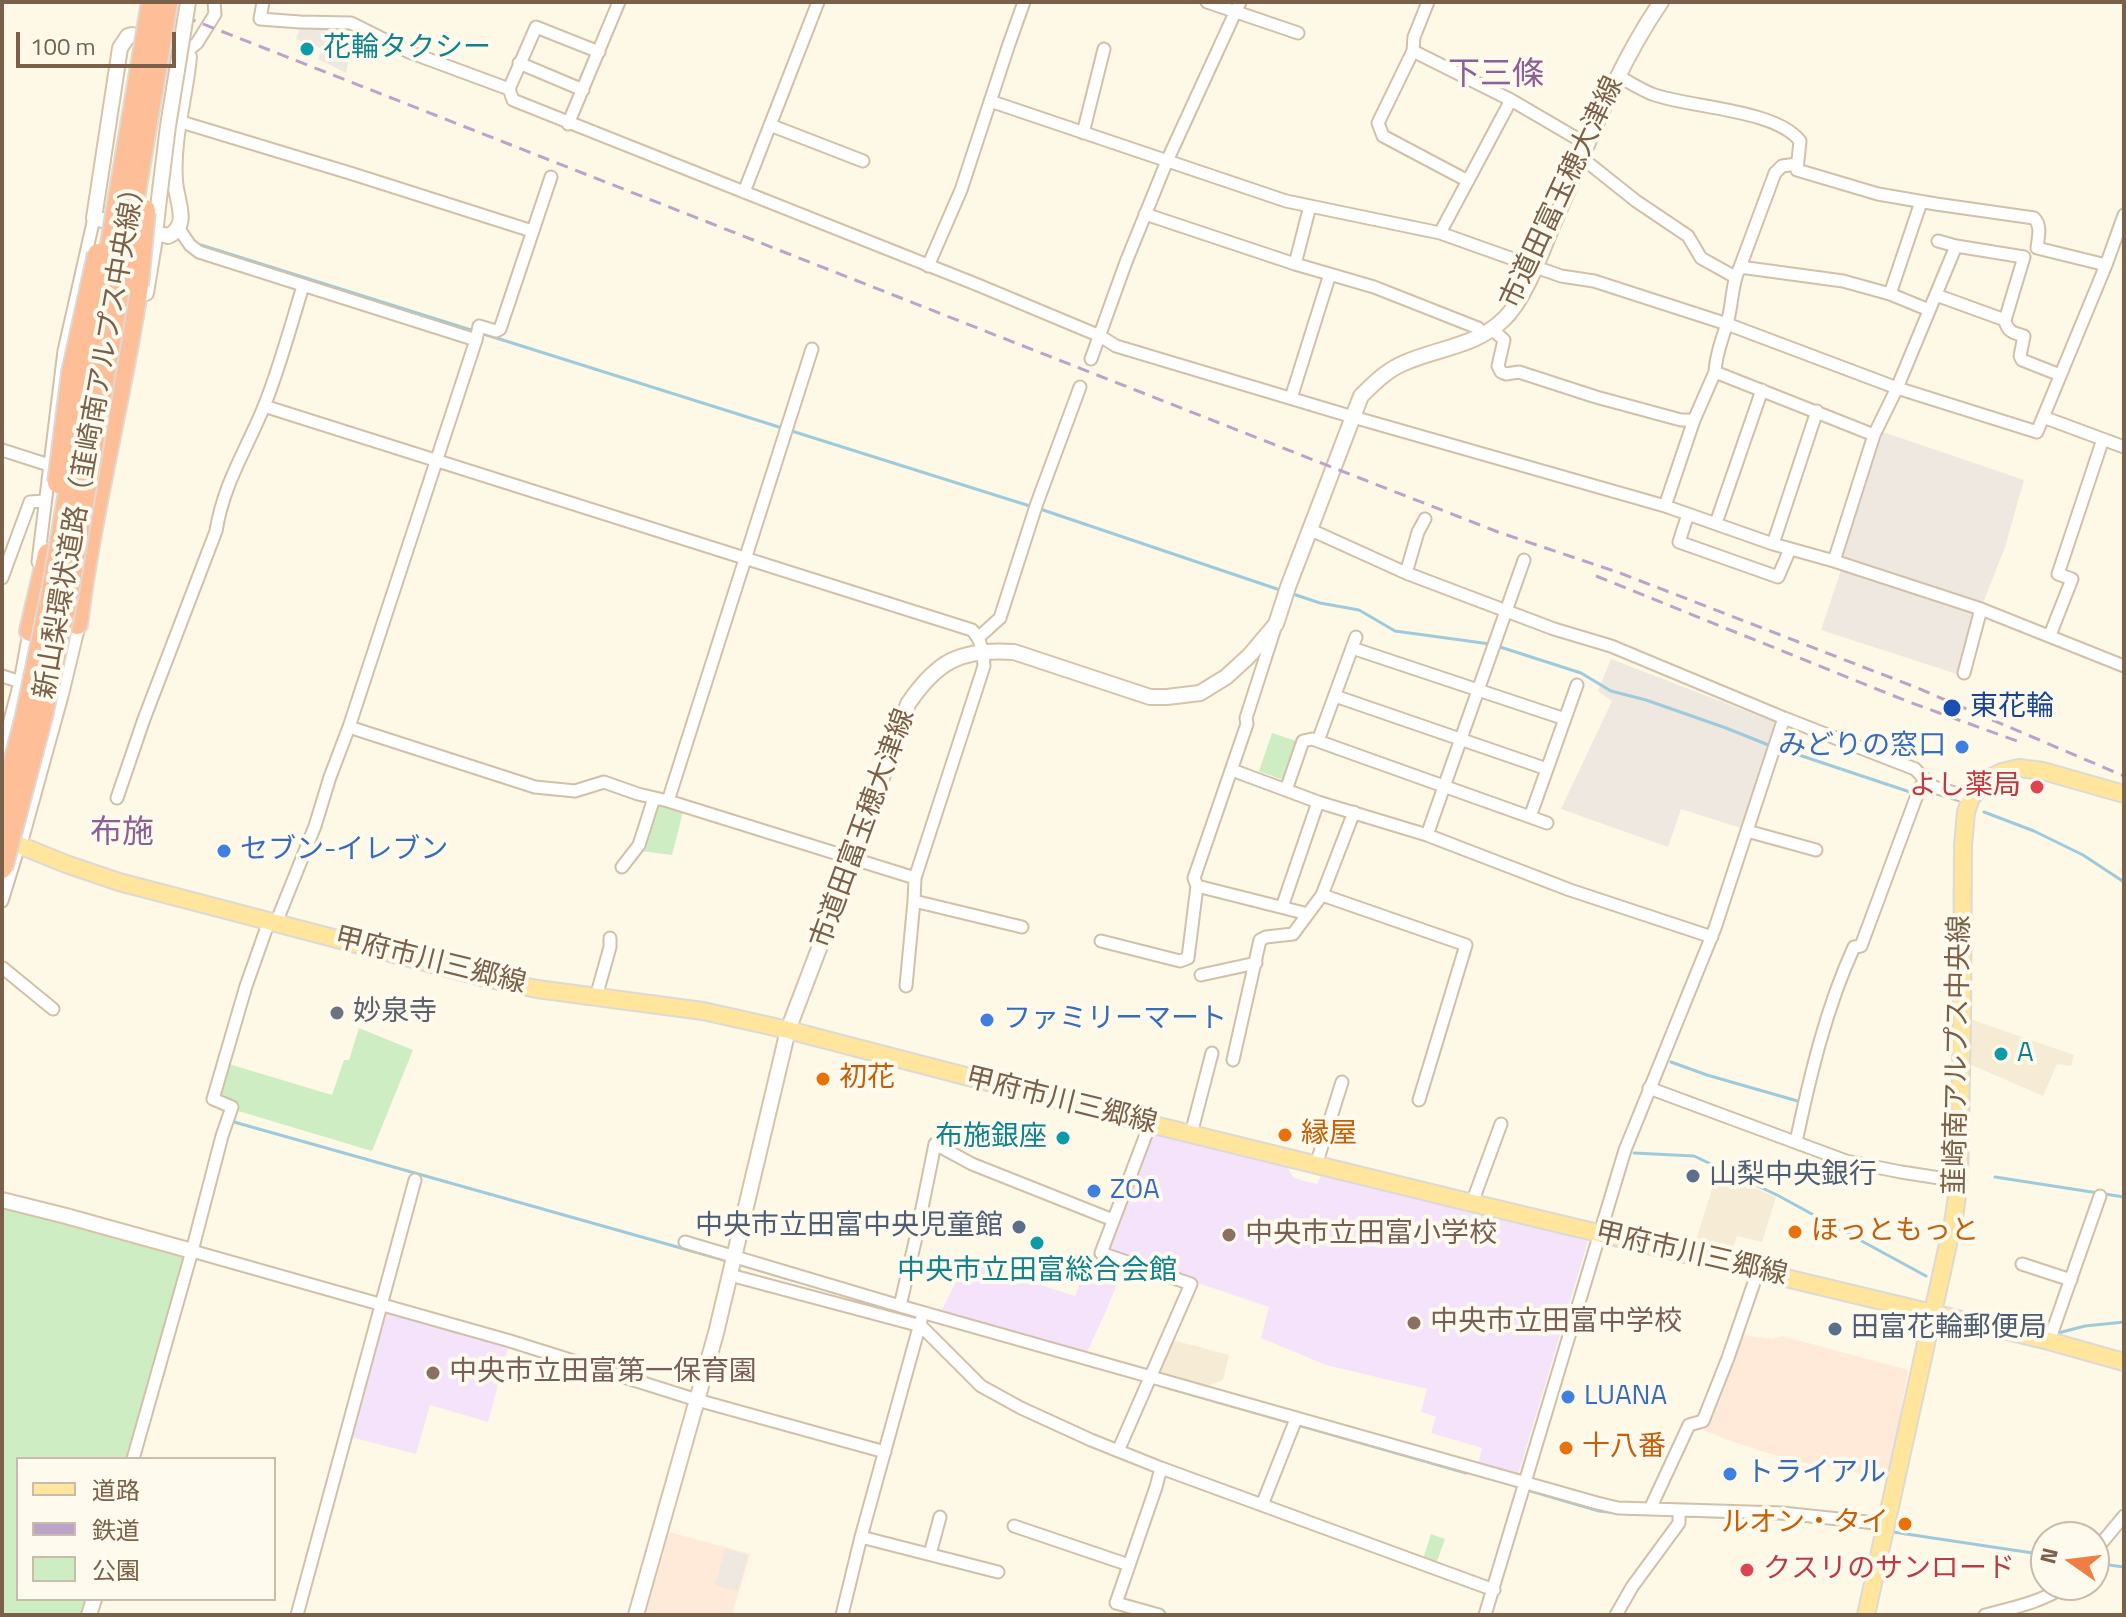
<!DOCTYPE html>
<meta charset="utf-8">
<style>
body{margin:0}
#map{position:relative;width:2126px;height:1617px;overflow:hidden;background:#fef8e6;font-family:"Titillium Web","Noto Sans JP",sans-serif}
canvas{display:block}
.frame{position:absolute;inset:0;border:4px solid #7a6048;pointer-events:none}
.legend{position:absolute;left:16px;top:1457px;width:260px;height:144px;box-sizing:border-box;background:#fffaee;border:2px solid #cabcac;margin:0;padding:10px 14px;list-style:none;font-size:24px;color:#7a6048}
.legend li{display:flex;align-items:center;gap:16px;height:40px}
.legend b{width:40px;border:2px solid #cabcac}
.north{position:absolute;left:2030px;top:1521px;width:80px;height:80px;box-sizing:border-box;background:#fffaee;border:2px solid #cabcac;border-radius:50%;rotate:284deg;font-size:22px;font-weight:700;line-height:32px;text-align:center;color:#7a6048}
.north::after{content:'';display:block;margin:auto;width:28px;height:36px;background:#f17d42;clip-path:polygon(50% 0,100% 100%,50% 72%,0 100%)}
.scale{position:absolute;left:16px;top:32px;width:160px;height:36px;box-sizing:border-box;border:4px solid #7a6048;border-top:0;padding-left:10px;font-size:24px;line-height:28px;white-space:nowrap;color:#7a6048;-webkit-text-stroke:6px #fffaee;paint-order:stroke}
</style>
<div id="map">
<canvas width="2126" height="1617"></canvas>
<div class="frame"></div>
<ul class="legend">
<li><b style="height:10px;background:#ffe69c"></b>道路</li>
<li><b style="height:10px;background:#bca3ca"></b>鉄道</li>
<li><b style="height:22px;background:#cfedc3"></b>公園</li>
</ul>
<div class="north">N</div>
<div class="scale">100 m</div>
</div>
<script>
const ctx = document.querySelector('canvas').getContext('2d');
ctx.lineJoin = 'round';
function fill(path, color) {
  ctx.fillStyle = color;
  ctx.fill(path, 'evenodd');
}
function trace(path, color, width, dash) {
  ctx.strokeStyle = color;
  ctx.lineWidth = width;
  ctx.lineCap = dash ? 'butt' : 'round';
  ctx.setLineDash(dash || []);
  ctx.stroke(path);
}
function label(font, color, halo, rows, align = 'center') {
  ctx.font = font + ' "Titillium Web","Noto Sans JP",sans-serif';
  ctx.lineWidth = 8;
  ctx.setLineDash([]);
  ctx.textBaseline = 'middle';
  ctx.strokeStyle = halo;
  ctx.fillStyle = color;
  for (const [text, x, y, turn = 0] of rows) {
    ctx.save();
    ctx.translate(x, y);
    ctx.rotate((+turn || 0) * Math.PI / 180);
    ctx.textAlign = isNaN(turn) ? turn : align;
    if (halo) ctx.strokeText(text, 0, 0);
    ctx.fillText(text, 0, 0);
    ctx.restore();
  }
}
fill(new Path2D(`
 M1970 1019 2074 1055 2071 1066 2057 1064 2043 1096 1967 1063Z
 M1717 1173 1776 1197 1762 1242 1737 1236 1728 1262 1692 1253Z
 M1172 1340 1229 1355 1223 1380 1200 1389 1156 1376Z`), '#f6ebd4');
fill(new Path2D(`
 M1741 1335 1772 1339 1782 1336 1908 1370 1889 1478 1794 1461 1733 1442 1704 1430Z
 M669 1532 750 1554 732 1615H645Z`), '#ffe9d9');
fill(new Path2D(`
 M300 28 354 31 346 73 318 59 322 49 296 39Z
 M1883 432 2024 480 2005 547 1983 603 1839 555Z
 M1841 570 1975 611 1957 674 1821 630Z
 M1611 659 1777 723 1741 828 1681 809 1668 847 1561 809 1612 701 1598 691Z
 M725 1549 748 1555 738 1591 715 1585Z`), '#eee8e0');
fill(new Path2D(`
 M1151 1131 1287 1167 1294 1178 1317 1184 1322 1174 1588 1241 1518 1475 1478 1464 1482 1448 1431 1433 1436 1417 1421 1412 1427 1389 1326 1365 1261 1338 1269 1307 1127 1259 1106 1311 1085 1356 940 1314 966 1261 1075 1296 1092 1255 1106 1250Z
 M382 1306 510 1341 488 1422 430 1405 416 1454 347 1436Z`), '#f5e3fb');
fill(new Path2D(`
 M1272 733 1299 742 1285 781 1259 771Z
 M659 805 683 812 672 855 640 851 647 839Z
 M359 1028 413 1050 372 1151 235 1110 236 1104 219 1094 229 1064 332 1095 344 1060H349Z
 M2 1200 192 1251 133 1459H18V1599H94L89 1615H2Z
 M1431 1534 1445 1539 1436 1564 1423 1559Z`), '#cfedc3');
trace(new Path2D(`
 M201 245 1033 507
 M1040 509 1283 591
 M1290 593 1320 603 1359 610 1395 631 1490 644
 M1497 646 1581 673 1611 691 1646 700 1726 728 1771 746
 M1778 748 1913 793
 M1984 812 2034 831 2083 855 2124 882
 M1671 1062 1707 1075 1801 1102
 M234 1122 727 1261
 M1634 1153 1694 1156 1777 1195 1926 1276
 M1995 1177 2124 1197
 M738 1264 792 1280
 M2058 1333 2085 1326 2124 1322
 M1165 1387 1466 1473
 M1517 1487 1599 1511 1618 1513
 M1629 1514 1674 1515
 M1681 1516 1784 1519 1818 1522
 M1845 1525 1875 1529
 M1893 1532 2046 1555
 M2094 1563 2124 1567`), '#9ecbdc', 3);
const street = new Path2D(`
 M263 2 260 19 300 22 351 23 409 52 509 89 513 100 978 285 1100 336 1116 346 1353 417 1665 506 1773 544 1834 561 1981 609 2124 666
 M1207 2 1298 33
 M1428 2 1414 37 1413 51 1378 123 1383 136 1468 181
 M1413 51 1511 100 1588 145
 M186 52 197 43 215 14 214 2
 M519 63 583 90
 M1618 76C1629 82 1640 89 1652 94 1690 108 1775 109 1800 141L1797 170 1878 194 1936 204 2034 218C2042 226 2038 238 2037 248L2106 265
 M509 89 536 27 599 52
 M990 101 1286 201 1440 233 1561 276 1594 281 1727 324 1897 388 2037 432 2106 265 2124 215
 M178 121 353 174 532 231
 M568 124 619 2
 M770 125 863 161
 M1083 133 1104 49
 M1582 158 1636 201 1688 236 1701 258 1735 277
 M744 192 818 2
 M1145 214 1295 264 1374 287 1478 328 1483 335
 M179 229 190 245 199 252 476 340
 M1440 233 1511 100
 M1938 241 1956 246 2024 257 2005 320
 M1295 264 1310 206
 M928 266 961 190 1009 44 1024 2
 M1740 267 1843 281 1890 294 1921 202
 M1890 294 1929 310
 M1936 295 2005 320C2007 332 2014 333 2024 336L2020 356 2022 360 2060 375
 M1492 329 1504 340 1498 366 1501 372 1506 374 1519 372 1596 397 1681 420H1694
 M1091 359 1126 262 1167 161 1240 2
 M1715 372C1716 352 1722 341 1727 323 1733 304 1731 284 1740 267L1775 173 1782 166 1797 164
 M1291 398 1330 274
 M264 406 972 630C982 641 983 652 984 666L915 878 668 801 638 794 604 782 575 791 535 787 349 727
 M2043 417 2124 447
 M2 450 49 465
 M1665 506 1694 420 1715 372 1874 435
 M1688 514 1679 542 1778 577 1790 549
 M1716 523 1762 390
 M1311 530 1406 573 1554 629 1611 646 1784 718 1915 769 1931 786 1971 798
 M1773 544 1817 411
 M1834 561 1874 435 1897 388 1956 246
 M38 562 64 351 94 218
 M1406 573 1418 532 1425 519
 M2 578 30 502 44 501
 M2050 635 2072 579 2058 574 2103 439
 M979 637 1000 618 1037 503 1080 387
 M1352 648 1565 719
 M1964 673 1981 609
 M2 676 24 683
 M1335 696 1547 769
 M1318 741 1356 637
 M2 751 20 682 30 627
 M1232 770 1318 802 1427 835 1570 890 1712 937
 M1286 790 1303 741 1312 739 1547 823
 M117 798 144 719 216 531C224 482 247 449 265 404 280 366 291 325 303 286
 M668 801 812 349
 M1530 817 1577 685
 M1747 831 1816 850
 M1427 835 1524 560
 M622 867 639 845 654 798
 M915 878 914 901 1022 927
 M1197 886 1308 914
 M1322 895 1466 945 1419 1100
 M2 901 19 846
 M1282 907 1318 802
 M276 923 315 826 330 777 349 727 476 340 479 326 496 331 500 329 551 177
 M1101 941 1180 961 1188 958 1197 886 1194 878 1247 724 1246 718 1274 631
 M2 969 3 968 53 1009
 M1201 975 1256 963
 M906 986 914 901
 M596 997 610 947V938
 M1233 1060 1260 940 1266 937 1293 934 1322 895 1354 812
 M1649 1088 1846 1161 1901 1172 1959 1181
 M1191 1134 1212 1053
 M1796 1142C1810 1076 1826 1008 1854 947L1861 946 1920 787 1927 781
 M1316 1165 1342 1082
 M1472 1203 1501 1124
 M1113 1220 972 1164 935 1144 917 1233 900 1306 1597 1503 1618 1508 1782 1513 1886 1524
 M685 1242 900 1306
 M192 1251 510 1341 697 1400 885 1452
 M2022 1264 2071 1280
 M730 1275 921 1326 981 1386 1021 1408 1091 1440 1161 1468 1494 1590
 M2049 1341 2100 1196
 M1118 1451 1191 1284 1101 1253 1150 1124
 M133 1459 192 1251 222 1136 232 1107 213 1099 246 986 269 921
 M1262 1505 1296 1419
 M1650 1509 1689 1425 1703 1421 1728 1358 1758 1271
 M1014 1526 1129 1565
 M861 1537 998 1572
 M2094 1552 2124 1516
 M930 1554 940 1517
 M297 1615 415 1180
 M842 1615 861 1537 921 1320
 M1159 1615 1116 1603 1156 1487 1161 1468
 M1485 1615 1625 1150 1715 928 1784 718
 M1616 1615 1632 1587 1679 1523V1510
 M1985 1615C2013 1608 2042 1602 2067 1585`);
const secondary = new Path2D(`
 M132 35 186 52 189 57C185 99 172 138 175 181 176 200 191 226 168 236L94 218 120 48 128 36Z
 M146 293 154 244 158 207
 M19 846 61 694 80 615
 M2 1200 66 1216 192 1251
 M89 1615 94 1599
 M636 1615 716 1333 788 1030 853 859 908 704C937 661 961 648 1014 652L1150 697H1167L1200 693 1226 677 1249 656 1276 624 1288 587 1361 396C1374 383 1387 370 1404 363 1438 348 1477 346 1504 319 1526 298 1542 250 1554 222 1587 147 1615 69 1661 2`);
const primary = new Path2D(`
 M2 838 66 864 119 882 490 979 537 989 703 1011 788 1030 1150 1124 1460 1200 2049 1341 2124 1362
 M1866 1615 1954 1217 1959 1181 1962 1013 1963 845 1966 812 1971 798 1986 780 2002 772 2019 768 2043 771 2124 794`);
const highway = new Path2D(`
 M77 624C91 510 121 398 138 285
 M30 631 48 554`);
trace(street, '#d1c0aa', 15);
trace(secondary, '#d7c3aa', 18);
trace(primary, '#dfd9d3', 20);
trace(highway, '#dfd9d3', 24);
trace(street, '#fff', 11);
trace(secondary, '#fff', 14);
trace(primary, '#ffe69c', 16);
trace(highway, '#fdbe98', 20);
trace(new Path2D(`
 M147 2 1334 468 1498 532 1620 573 1915 687 2124 776
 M1596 576 1909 702 2017 741`), '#bca3ca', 3, [12, 8]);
const secondaryBridge = new Path2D(`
 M158 207 168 126 188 2`);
const highwayBridge = new Path2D(`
 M138 285 145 210
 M58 483 72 373 98 254
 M2 809 26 716 52 592 152 2
 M2 868 42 716 67 598 167 2`);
trace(secondaryBridge, '#d7c3aa', 18, []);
trace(highwayBridge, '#dfd9d3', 24, []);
trace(secondaryBridge, '#fff', 14);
trace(highwayBridge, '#fdbe98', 20);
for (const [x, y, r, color] of [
 [307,49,8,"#0f9aa8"],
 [1952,708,10,"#1a4fb4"],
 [1962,747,8,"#3f7fe0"],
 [2037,787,8,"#e0444e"],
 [224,851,8,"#3f7fe0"],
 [337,1013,8,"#6b7280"],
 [987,1020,8,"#3f7fe0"],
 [2001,1054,8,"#0f9aa8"],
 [823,1079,8,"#e8710a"],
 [1285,1135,8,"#e8710a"],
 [1063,1138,8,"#0f9aa8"],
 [1693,1176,8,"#5c6f8a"],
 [1094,1191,8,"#3f7fe0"],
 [1019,1227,8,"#5c6f8a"],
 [1795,1232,8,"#e8710a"],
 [1229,1235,8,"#8d6e63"],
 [1037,1243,8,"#0f9aa8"],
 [1414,1323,8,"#8d6e63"],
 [1835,1329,8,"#5c6f8a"],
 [433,1373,8,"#8d6e63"],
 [1568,1397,8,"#3f7fe0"],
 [1566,1448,8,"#e8710a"],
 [1730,1474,8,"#3f7fe0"],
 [1905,1524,8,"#e8710a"],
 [1747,1570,8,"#e0444e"]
]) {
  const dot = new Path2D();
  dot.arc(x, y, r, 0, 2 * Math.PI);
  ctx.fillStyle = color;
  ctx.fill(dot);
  trace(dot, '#fffaee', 3);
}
label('28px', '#0d838f', '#fffaee', [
 ["花輪タクシー",323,49],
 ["A",2017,1054],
 ["布施銀座",1047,1138,"right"],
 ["中央市立田富総合会館",1037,1272,"center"]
], 'left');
label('28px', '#7a6048', '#fffaee', [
 ["市道田富玉穂大津線",1563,193,-65],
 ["新山梨環状道路（韮崎南アルプス中央線）",92,437,-80],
 ["市道田富玉穂大津線",864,829,-70],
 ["甲府市川三郷線",430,962,14],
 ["韮崎南アルプス中央線",1959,1055,-89],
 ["甲府市川三郷線",1061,1102,14],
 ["甲府市川三郷線",1691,1255,13]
]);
label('28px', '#164399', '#fffaee', [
 ["東花輪",1970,708]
], 'left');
label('28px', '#366cbe', '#fffaee', [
 ["みどりの窓口",1946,747,"right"],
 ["セブン-イレブン",240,851],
 ["ファミリーマート",1003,1020],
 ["ZOA",1110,1191],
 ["LUANA",1584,1397],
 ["トライアル",1746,1474]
], 'left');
label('28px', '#be3a42', '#fffaee', [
 ["よし薬局",2021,787],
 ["クスリのサンロード",1763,1570,"left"]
], 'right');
label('28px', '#5b616d', '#fffaee', [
 ["妙泉寺",353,1013]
], 'left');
label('28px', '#c56008', '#fffaee', [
 ["初花",839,1079],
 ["縁屋",1301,1135],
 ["ほっともっと",1811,1232],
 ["十八番",1582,1448],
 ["ルオン・タイ",1889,1524,"right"]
], 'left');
label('28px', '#4e5e75', '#fffaee', [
 ["山梨中央銀行",1709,1176],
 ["中央市立田富中央児童館",1003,1227,"right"],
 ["田富花輪郵便局",1851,1329]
], 'left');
label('28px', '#785e54', '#fffaee', [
 ["中央市立田富小学校",1245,1235],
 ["中央市立田富中学校",1430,1323],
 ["中央市立田富第一保育園",449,1373]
], 'left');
label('32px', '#8b6097', '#fffaee', [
 ["下三條",1496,76],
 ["布施",122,834]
]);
</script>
